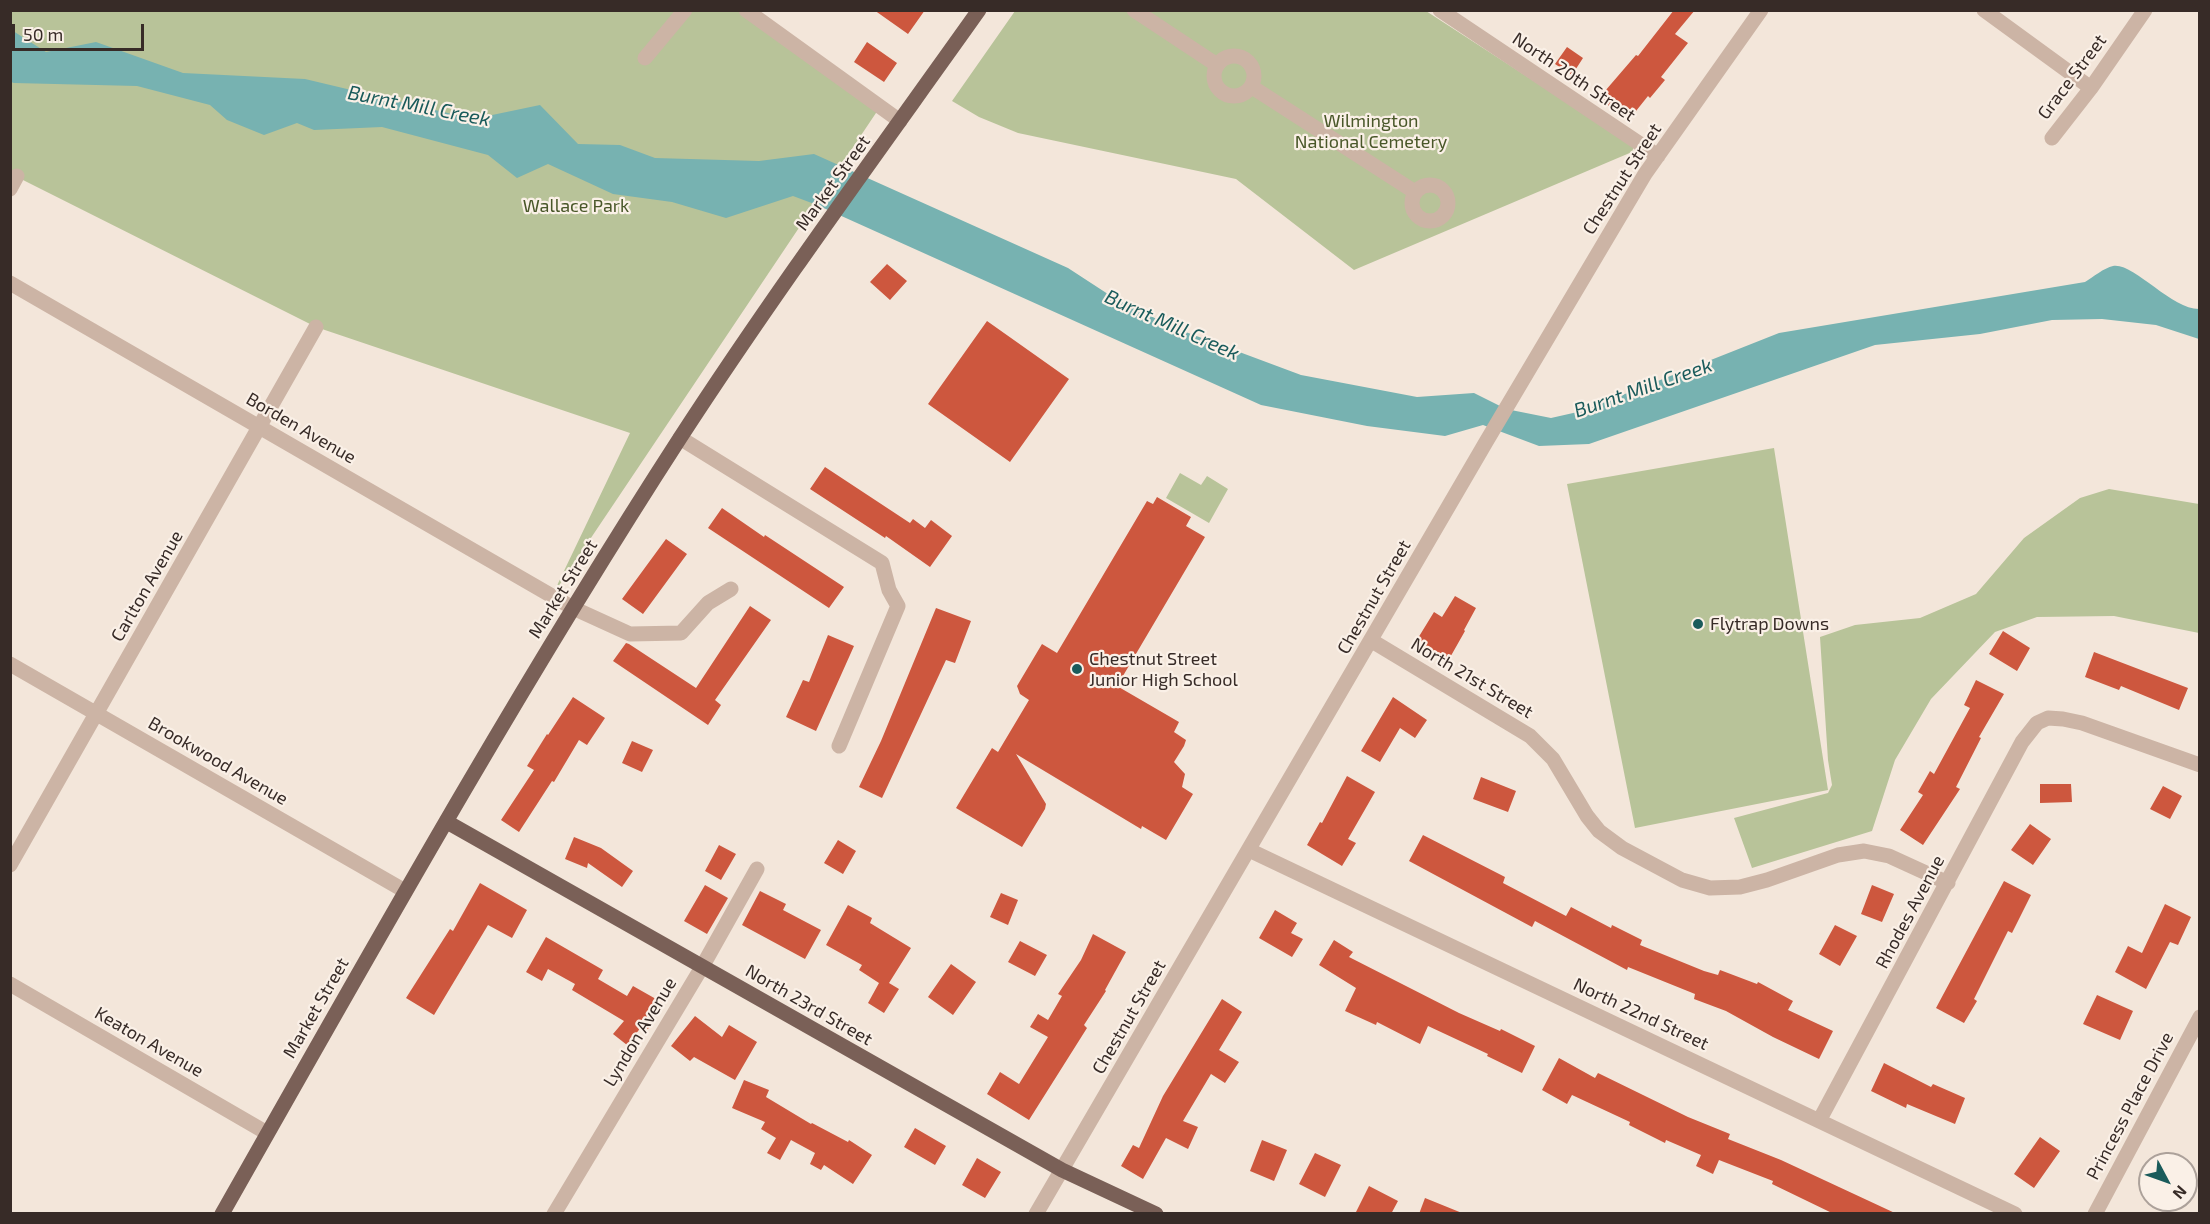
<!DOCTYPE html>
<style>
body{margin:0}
#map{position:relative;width:2210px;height:1224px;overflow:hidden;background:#f3e6da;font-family:"Exo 2",sans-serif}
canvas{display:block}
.frame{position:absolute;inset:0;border:12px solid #372b27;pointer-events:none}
.north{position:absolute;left:2138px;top:1152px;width:60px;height:60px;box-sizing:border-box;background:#faf0e7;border:2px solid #aca19a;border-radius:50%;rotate:131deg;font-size:16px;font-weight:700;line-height:24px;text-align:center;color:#372b27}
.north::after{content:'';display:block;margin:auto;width:21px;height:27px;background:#1a5b5b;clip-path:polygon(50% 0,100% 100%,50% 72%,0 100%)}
.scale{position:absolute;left:12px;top:24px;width:132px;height:27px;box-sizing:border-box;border:3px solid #372b27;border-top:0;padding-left:8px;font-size:18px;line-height:21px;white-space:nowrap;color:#372b27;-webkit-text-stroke:4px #faf0e7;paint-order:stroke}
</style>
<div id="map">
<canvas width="2210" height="1224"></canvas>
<div class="frame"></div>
<div class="north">N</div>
<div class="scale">50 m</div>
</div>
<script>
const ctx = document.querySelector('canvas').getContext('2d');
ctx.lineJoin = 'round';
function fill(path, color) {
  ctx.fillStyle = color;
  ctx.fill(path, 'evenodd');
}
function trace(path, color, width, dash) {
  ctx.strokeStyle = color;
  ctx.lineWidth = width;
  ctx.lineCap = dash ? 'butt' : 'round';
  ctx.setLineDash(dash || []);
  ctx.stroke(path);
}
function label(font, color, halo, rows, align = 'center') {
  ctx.font = font + ' "Exo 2",sans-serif';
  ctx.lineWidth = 4.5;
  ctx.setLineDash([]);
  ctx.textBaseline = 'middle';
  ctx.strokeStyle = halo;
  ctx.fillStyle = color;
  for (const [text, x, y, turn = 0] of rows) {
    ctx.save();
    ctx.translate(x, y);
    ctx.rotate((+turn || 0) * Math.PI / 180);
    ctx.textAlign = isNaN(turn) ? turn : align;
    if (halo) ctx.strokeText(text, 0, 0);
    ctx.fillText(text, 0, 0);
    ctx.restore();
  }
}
fill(new Path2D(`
 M10 11H746L880 107 552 596 630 433 316 327 11 174Z
 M1015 11H1426L1634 146 1632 152 1354 270 1236 179 1018 133 979 117 952 101Z
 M1774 448 1828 790 1635 828 1567 484Z
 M1180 473 1201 485 1207 476 1228 489 1209 523 1166 498Z
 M2109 489 2199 504V633L2114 616 2037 617 1995 632 1931 699 1895 760 1872 831 1752 868 1734 818 1828 793 1832 785 1828 760 1820 637 1855 625 1920 618 1976 594 2024 538 2080 498Z`), '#b8c399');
fill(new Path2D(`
 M10 29 46 52 96 42 183 73 305 79 473 119 540 105 578 144 620 145 655 158 759 161 814 154 1068 268 1114 298 1175 328 1301 375 1417 397 1474 393 1506 409 1551 418 1582 411 1779 333 2085 282C2093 277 2104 268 2113 266 2133 262 2171 309 2199 309V339L2156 325 2102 319 2052 320 1980 334 1875 345 1589 444 1539 446 1483 425 1445 436 1367 426 1261 405 817 205 793 196 726 218 672 202 613 194 548 164 517 178 488 155 382 127 314 130 297 123 264 135 227 120 210 105 137 86 14 83 11 82Z`), '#77b2b1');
fill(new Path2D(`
 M874 10H925L908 34Z
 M1674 10H1695L1675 34 1688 43 1661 77 1665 80 1650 98 1648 96 1628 121 1599 98 1636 55 1638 56Z
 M867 42 897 63 884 82 854 62Z
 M1567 47 1583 58 1572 75 1555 64Z
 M887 264 907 281 890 300 870 282Z
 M987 321 1069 379 1010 462 928 404Z
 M825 467 910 523 913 519 925 528 931 520 952 536 930 567 886 536 885 538 810 489Z
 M1157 497 1191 517 1186 526 1205 537 1117 686 1179 722 1174 732 1186 740 1184 746 1174 762 1185 774 1182 787 1193 794 1166 840 1142 826 1141 829 1016 754 1046 804 1045 809 1022 847 956 808 992 748 998 752 1029 700 1020 694 1017 686 1042 644 1057 653 1147 501 1153 504Z
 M722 508 764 537 765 535 844 587 829 608 708 528Z
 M666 539 687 554 643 614 622 599Z
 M1455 596 1476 608 1464 630 1465 631 1448 661 1415 643 1434 612 1442 617Z
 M750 606 771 620 715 700 721 705 708 725 613 661 626 643 629 644 696 688Z
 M936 608 971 621 955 663 946 660 882 798 859 787 881 741Z
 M2003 631 2030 648 2017 671 1989 654Z
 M828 635 854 646 816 731 786 717 803 680 809 682Z
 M2094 652 2188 688 2179 710 2121 686 2119 690 2085 677Z
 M1976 680 2004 694 1979 737 1981 738 1956 787 1960 789 1923 845 1900 830 1923 795 1918 792 1930 771 1934 774 1970 708 1964 705Z
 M573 697 605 718 587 745 579 740 554 782 552 781 519 832 501 820 534 770 527 766 547 734 548 735Z
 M1393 697 1427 720 1415 738 1400 728 1380 762 1361 751Z
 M632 741 653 750 642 772 622 763Z
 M1347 776 1375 792 1348 839 1356 843 1342 866 1307 845 1320 822 1322 823Z
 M1481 777 1516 791 1508 812 1473 799Z
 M2040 784H2071L2072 802 2040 803Z
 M2163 786 2182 796 2170 819 2150 809Z
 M2030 824 2051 839 2033 865 2011 850Z
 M1423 835 1505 877 1503 883 1566 916 1571 907 1611 928 1612 925 1642 940 1640 945 1704 971 1718 975 1720 970 1757 984 1758 982 1793 1001 1788 1010 1833 1031 1819 1059 1773 1037 1726 1011 1694 999 1695 994 1628 967 1627 970 1535 921 1532 927 1409 861Z
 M574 837 601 848 633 871 622 887 588 863 587 868 565 859Z
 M838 840 856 851 843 874 824 863Z
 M719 845 736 854 721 880 705 871Z
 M2004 881 2031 895 2012 933 2008 931 1974 999 1977 1001 1964 1023 1936 1008Z
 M480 883 527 910 512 938 488 925 434 1015 406 998 450 929 453 931Z
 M705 885 728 898 707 934 684 921Z
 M1872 885 1894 894 1882 922 1861 914Z
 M760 891 786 904 783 910 821 930 805 959 742 925Z
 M1001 893 1018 900 1008 925 990 917Z
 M2165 904 2191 917 2178 945 2170 942 2146 989 2115 972 2128 946 2142 953Z
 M848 905 872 918 870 923 911 948 889 983 899 989 884 1013 868 1003 879 983 859 970 862 965 826 945Z
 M1275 910 1297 923 1291 933 1303 939 1292 957 1259 938Z
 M1835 925 1857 936 1840 966 1819 954Z
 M1093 934 1126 952 1105 990 1106 991 1084 1025 1087 1028 1029 1120 987 1094 1000 1072 1019 1084 1048 1037 1030 1027 1038 1014 1048 1020 1062 996 1058 994 1081 960Z
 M546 937 603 970 598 979 627 996 633 986 663 1003 648 1029 642 1026 627 1045 613 1034 624 1021 572 990 575 984 548 969 542 981 526 972Z
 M1334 940 1353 952 1349 957 1459 1013 1500 1031 1501 1029 1535 1046 1522 1073 1487 1056 1488 1054 1428 1026 1420 1044 1377 1022 1376 1025 1345 1011 1356 988 1319 965Z
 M1020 941 1047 955 1035 976 1008 962Z
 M951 964 976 982 953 1015 928 997Z
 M2097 995 2133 1011 2120 1040 2083 1024Z
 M1222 999 1242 1012 1219 1050 1239 1062 1225 1083 1211 1074 1183 1121 1198 1127 1188 1149 1166 1138 1143 1179 1121 1166 1133 1145 1139 1148 1163 1096Z
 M695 1016 722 1037 729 1025 757 1042 735 1080 694 1057 690 1061 671 1046Z
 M1559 1058 1595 1078 1598 1073 1688 1117 1730 1134 1728 1139 1781 1160 1897 1214H1834L1772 1184 1773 1181 1719 1160 1713 1174 1696 1166 1701 1155 1666 1140 1665 1143 1629 1125 1630 1122 1572 1095 1567 1104 1542 1090Z
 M1884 1063 1931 1087 1933 1084 1965 1098 1955 1124 1907 1104 1906 1108 1871 1091Z
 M744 1080 769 1090 766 1097 811 1124 812 1123 848 1142 849 1140 872 1155 853 1184 824 1165 821 1170 810 1164 815 1153 791 1140 780 1160 767 1153 776 1138 761 1129 765 1122 732 1108Z
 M915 1128 946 1146 935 1165 904 1147Z
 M2040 1137 2060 1151 2034 1188 2014 1174Z
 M1262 1140 1287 1150 1274 1181 1250 1171Z
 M1315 1153 1341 1165 1325 1197 1299 1184Z
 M977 1158 1001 1172 985 1198 962 1185Z
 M1369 1186 1398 1201 1391 1214H1355Z
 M1425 1198 1462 1213V1214H1419Z`), '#cd573e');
trace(new Path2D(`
 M746 10 900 121
 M1134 10 1217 65
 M1440 10 1658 156
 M1984 10 2091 88
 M1214 76a20 20 0 1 1 40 0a20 20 0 1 1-40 0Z
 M645 58 685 10
 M1252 87 1415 192
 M2052 138 2091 88 2145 10
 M1412 203a18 18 0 1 1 36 0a18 18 0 1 1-36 0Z
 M10 189 17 176
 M10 283 552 596 573 608 630 634 681 633 708 603 731 589
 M680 438 882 563 889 590 898 606 839 746
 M1372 641 1530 736 1553 759 1587 816 1599 831 1622 848 1682 880 1710 888 1740 887 1767 880 1838 855 1864 851 1889 856 1948 883
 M10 664 405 891
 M1249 850 2015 1214
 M10 865 316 327
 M10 984 267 1133
 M1819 1121 2022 742 2037 723 2048 718 2063 719 2082 723 2200 765
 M554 1214 702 967 757 869
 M1036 1214 1486 442 1645 174 1761 10
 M2095 1214 2200 1017`), '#ccb4a5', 15);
trace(new Path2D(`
 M447 822 1062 1170 1156 1214
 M222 1214C370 953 517 690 680 438 775 292 878 152 979 10`), '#7a6057', 15);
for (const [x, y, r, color] of [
 [1698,624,6,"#1a5b5b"],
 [1077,669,6,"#1a5b5b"]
]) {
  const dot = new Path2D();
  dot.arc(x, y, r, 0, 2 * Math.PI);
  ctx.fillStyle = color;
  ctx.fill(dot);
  trace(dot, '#faf0e7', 2);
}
label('18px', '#372b27', '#faf0e7', [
 ["North 20th Street",1574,77,34],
 ["Grace Street",2072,77,-53],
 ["Chestnut Street",1622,179,-57],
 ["Market Street",833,183,-54],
 ["Borden Avenue",301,428,30],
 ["Carlton Avenue",147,586,-60],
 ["Market Street",563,589,-58],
 ["Chestnut Street",1374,597,-60],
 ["North 21st Street",1472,678,31],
 ["Brookwood Avenue",218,761,30],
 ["Rhodes Avenue",1910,912,-62],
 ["North 23rd Street",809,1005,30],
 ["Market Street",316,1008,-60],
 ["North 22nd Street",1641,1014,25],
 ["Chestnut Street",1129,1017,-60],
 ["Lyndon Avenue",640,1032,-59],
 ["Keaton Avenue",149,1042,30],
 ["Princess Place Drive",2130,1106,-62]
]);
label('18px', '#495729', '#faf0e7', [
 ["Wilmington",1371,121],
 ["National Cemetery",1371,142],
 ["Wallace Park",576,206]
]);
label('18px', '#372b27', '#faf0e7', [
 ["Flytrap Downs",1710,624],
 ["Chestnut Street",1089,659],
 ["Junior High School",1089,680]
], 'left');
label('italic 20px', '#1a5b5b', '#faf0e7', [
 ["Burnt Mill Creek",419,106,11],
 ["Burnt Mill Creek",1172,325,24],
 ["Burnt Mill Creek",1643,388,-19]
]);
</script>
